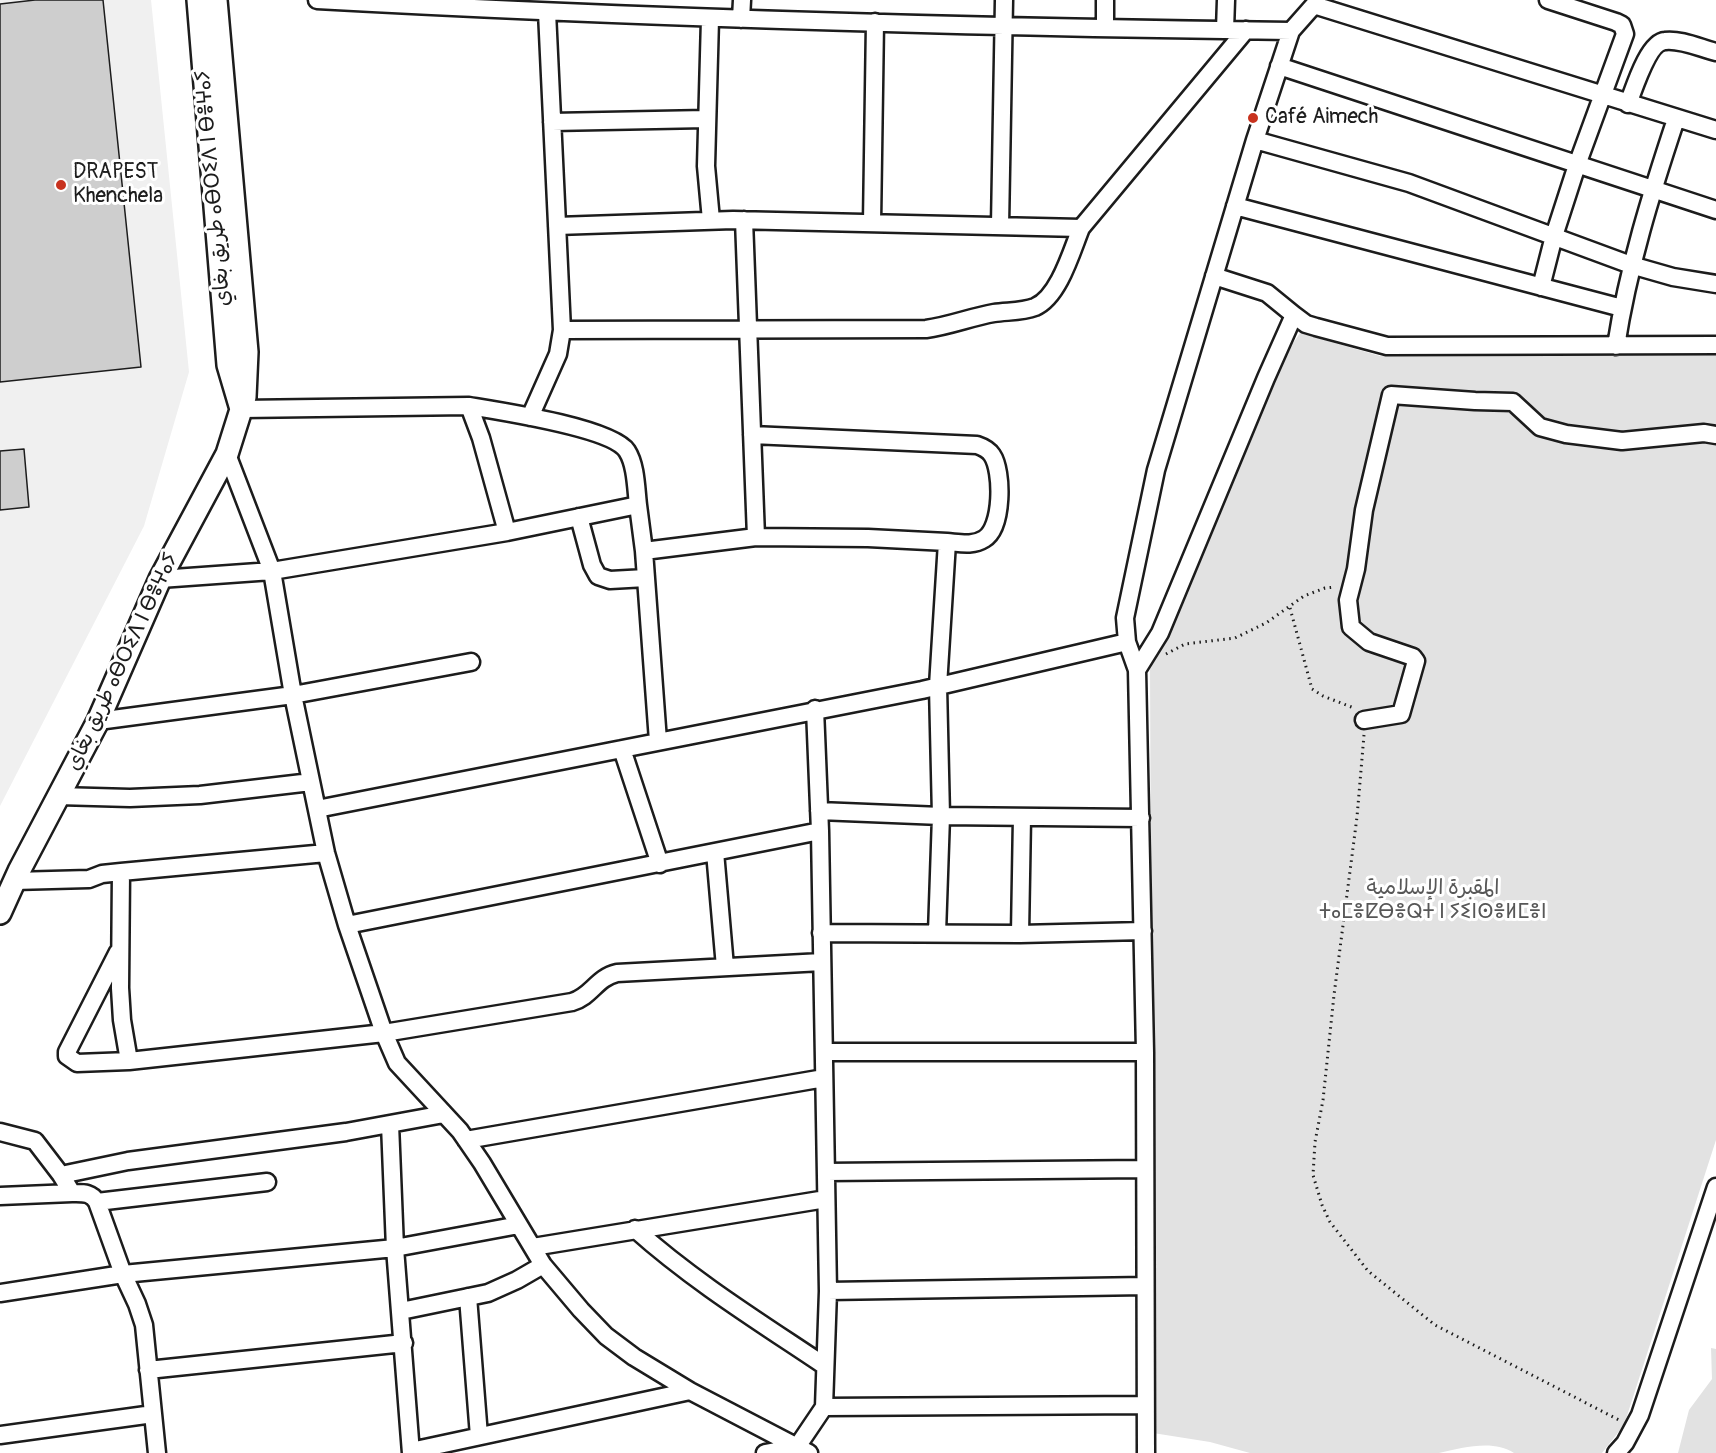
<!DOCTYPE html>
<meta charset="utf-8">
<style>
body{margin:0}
canvas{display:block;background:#fff}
</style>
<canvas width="1716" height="1453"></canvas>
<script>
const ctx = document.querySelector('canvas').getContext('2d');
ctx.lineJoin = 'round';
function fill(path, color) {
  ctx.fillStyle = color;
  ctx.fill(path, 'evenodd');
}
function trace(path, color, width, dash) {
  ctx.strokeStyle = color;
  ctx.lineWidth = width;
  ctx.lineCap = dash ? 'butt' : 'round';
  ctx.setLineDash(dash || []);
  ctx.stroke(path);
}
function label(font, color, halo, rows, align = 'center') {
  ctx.font = font + ' Pangolin,"Playpen Sans Arabic","Noto Sans Tifinagh",sans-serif';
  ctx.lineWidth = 6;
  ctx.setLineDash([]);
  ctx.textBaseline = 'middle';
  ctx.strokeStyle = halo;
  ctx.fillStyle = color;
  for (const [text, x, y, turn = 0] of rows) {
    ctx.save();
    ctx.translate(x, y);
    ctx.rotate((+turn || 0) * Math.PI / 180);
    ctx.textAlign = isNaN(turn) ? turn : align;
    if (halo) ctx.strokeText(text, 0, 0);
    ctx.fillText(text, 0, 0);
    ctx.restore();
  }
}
fill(new Path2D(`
 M0 0H151L189 372 144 526 0 806Z`), '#f0f0f0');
fill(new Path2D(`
 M1300 333 1380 356 1716 350V1140L1624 1425 1602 1453H1514C1493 1439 1462 1448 1439 1453H1250L1210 1442 1153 1433 1150 662 1266 383Z
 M1711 1348 1716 1349V1453H1678L1689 1410 1712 1379Z`), '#e2e2e2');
const building = new Path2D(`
 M35 0H103L141 367 0 382V4Z
 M24 449 29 507 0 510V451Z`);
fill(building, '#cecece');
trace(building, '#1c1c1c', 1.5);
const minor = new Path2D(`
 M317 0C641 18 966 27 1291 31
 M1314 5 1716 130
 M710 19 706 166 711 220
 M741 19 742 0
 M1105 28V0
 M1225 30 1226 0
 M1279 66 1716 210
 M1628 104C1634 89 1648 42 1665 41 1681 39 1700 48 1716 52
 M552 122 706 119
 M1255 140 1409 183 1631 265 1673 277 1716 284
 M1235 206 1622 308
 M872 223 875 22
 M557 226 733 220 1081 228 1246 30
 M1000 226 1004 0
 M1214 276 1267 293 1294 315
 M1541 287 1554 236 1577 165 1625 34 1622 25 1616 22 1548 0
 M562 330 926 329C949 326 971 317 994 313 1007 311 1022 312 1035 307 1059 297 1072 250 1081 228
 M1616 346C1628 268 1651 194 1676 119
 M469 406C499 411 612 428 627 451 636 465 636 488 638 505
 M241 409 469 406 481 438 507 532
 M530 417 558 354 562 330 547 12
 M752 435 977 445C983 447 988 449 992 455 1003 471 1003 528 984 539 973 546 960 543 947 542
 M227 454 272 571 293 695 326 853 347 925 384 1033 397 1063 460 1131 482 1163 543 1265 581 1310 606 1336 634 1357 690 1391 809 1453
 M579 517 592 565 598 576 610 580 646 578
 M756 537 868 538 947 542 938 686 941 816 937 933
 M644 551 756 537 744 220
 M160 579 272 571 507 532 638 505 644 551 658 741
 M1137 670 1160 633 1266 378 1294 315 1306 324 1316 327 1387 346 1716 345
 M1364 720 1401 714 1416 661 1413 657 1369 642 1351 627 1348 600 1356 569 1364 510 1391 395 1475 401 1513 402 1540 427 1566 434 1622 441 1704 433 1716 435
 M98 721 293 695 471 662
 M622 749 660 864
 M58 796 130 798 200 795 311 782
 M317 809 922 690 1127 642
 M819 811 941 816 1141 818
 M715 852 725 967
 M121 872 120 988 122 1020 129 1061 384 1033 572 1002C592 996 596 978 617 973L822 962
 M14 881 89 879 102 874 121 872 326 853
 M347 925 820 831
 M821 933 1020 934 1143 931
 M1020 934 1022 817
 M118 952 67 1052V1056L77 1063 129 1061
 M824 1052H1145
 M390 1124 395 1248 411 1453
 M0 1132 35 1141 61 1175 72 1193C83 1193 91 1192 97 1202L123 1274 137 1304 144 1325 157 1453
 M466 1140 824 1078
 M826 1172 1144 1169
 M61 1175 128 1161 346 1132 444 1114
 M0 1196 72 1193
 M97 1202 267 1182
 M635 1229C693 1281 761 1323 825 1366
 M533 1247 826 1199
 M828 1291 1145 1286
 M0 1293 123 1274 395 1248 519 1225
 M468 1297 479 1436
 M401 1311 488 1293 517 1280 543 1265
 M148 1370 404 1343
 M824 1407 1145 1405
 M0 1435 153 1414
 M411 1451 690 1391
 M765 1453 797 1447 824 1407 828 1291 820 831 815 709
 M1146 1453 1145 1052 1137 670 1127 642 1125 618 1156 470 1255 140 1291 31 1314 5 1317 0
 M1616 1453 1625 1443 1640 1415 1716 1187`);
const major = new Path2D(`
 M198 0 228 365 241 409
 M0 913 19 871 98 721 160 579 227 454 245 397 247 352 216 0`);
trace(minor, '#1c1c1c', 21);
trace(major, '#1c1c1c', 26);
trace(new Path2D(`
 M1290 608 1312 689 1323 696 1354 708
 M1166 654 1185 644 1235 638 1266 623 1304 596 1325 588 1335 587
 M1364 735 1357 817 1334 995 1323 1100 1315 1142 1313 1175 1322 1205 1330 1222 1368 1271 1435 1325 1621 1421`), '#1c1c1c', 3, [1.5, 4.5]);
trace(minor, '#fff', 16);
trace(major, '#fff', 21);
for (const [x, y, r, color] of [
 [1253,118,6,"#c8321e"],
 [61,185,6,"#c8321e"]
]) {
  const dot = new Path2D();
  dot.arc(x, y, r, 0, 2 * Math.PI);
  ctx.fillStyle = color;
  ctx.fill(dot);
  trace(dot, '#fff', 2);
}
label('21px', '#1c1c1c', '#fff', [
 ["Café Aimech",1265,118],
 ["DRAPEST",73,173],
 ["Khenchela",73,197]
], 'left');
label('21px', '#1c1c1c', '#fff', [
 ["طريق بغاي ⴰⴱⵔⵉⴷ ⵏ ⴱⴻⵖⴰⵢ",214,188,-95],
 ["طريق بغاي ⴰⴱⵔⵉⴷ ⵏ ⴱⴻⵖⴰⵢ",123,662,-65]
]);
label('21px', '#575757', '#fff', [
 ["المقبرة الإسلامية",1433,889],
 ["ⵜⴰⵎⴻⵇⴱⴻⵕⵜ ⵏ ⵢⵉⵏⵙⴻⵍⵎⴻⵏ",1433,913]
]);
</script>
